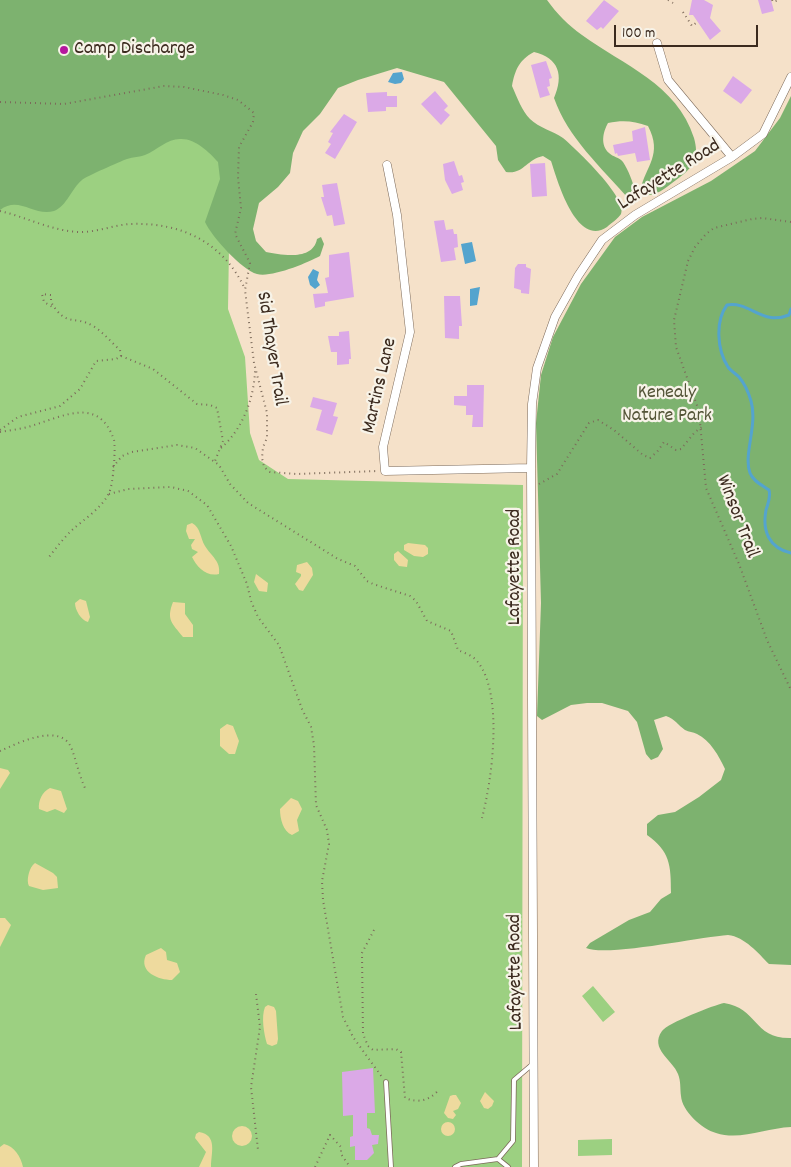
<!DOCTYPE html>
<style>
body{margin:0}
#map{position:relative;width:791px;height:1167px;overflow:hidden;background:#f5e1c9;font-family:Dekko,sans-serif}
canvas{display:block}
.scale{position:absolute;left:614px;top:25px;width:144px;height:22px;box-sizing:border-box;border:2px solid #3b2a1e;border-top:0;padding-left:6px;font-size:15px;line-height:18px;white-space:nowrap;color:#3b2a1e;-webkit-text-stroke:4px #f7f3e8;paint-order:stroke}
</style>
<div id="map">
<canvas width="791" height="1167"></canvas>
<div class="scale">100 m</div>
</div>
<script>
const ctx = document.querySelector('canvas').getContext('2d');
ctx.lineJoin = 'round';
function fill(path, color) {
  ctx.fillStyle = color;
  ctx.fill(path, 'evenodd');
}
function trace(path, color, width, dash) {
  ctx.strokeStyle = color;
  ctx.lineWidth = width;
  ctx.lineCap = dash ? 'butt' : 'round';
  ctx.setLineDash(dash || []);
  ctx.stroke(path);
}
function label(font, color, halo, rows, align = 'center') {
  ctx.font = font + ' Dekko,sans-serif';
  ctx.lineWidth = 4.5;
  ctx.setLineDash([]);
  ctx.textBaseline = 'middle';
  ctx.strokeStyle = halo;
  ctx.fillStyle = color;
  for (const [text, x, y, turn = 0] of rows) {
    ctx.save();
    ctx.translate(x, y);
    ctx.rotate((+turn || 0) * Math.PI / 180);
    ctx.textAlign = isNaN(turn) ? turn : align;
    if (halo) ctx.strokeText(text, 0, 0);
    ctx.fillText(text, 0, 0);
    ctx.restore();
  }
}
fill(new Path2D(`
 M0 0H233L228 309 245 357 250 433 259 460 288 479 523 485 522 1167H0Z
 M593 986 615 1012 603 1022 582 996Z
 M612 1139V1155L578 1156V1140Z`), '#9cd081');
fill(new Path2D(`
 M0 0H547C557 14 568 25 582 35 623 65 677 84 694 138 699 156 695 166 680 177 670 184 658 197 644 195L640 191C646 165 663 155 648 126 634 121 623 120 608 123 603 132 600 145 609 153 613 157 619 157 623 162 629 171 632 181 636 192L633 197 628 198C601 167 568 138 554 98 564 75 559 58 534 52 519 60 515 70 512 86 517 97 522 111 530 119 539 128 553 131 563 138 575 148 629 199 621 214 618 219 611 223 607 227 576 248 557 179 551 161L543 156C527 159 523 175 506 172L498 160 496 146 444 82 397 68 358 80 338 88 320 114 303 131 293 153 290 173 278 187 259 203 253 229 256 241 266 252C282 255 313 261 317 239L321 237 324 244 320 256C307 263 271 278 257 274 242 270 212 237 205 222L220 179 218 162C209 152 195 138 180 139 167 139 157 150 145 155 140 157 133 157 127 159 121 161 85 177 82 180 71 189 67 206 54 211 34 217 19 195 0 210Z
 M791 96V965L769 964C758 953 745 937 728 935 699 937 607 957 586 948L590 943 629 920 650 912 661 899 671 893C671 865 670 851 647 835V824L658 815 675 812 699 797 721 780 725 769C719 756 710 740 697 734 693 732 689 732 685 730 678 725 675 719 666 716L654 720 663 749 658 757 651 760 646 754 637 722 628 711 602 703H587L571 705 542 720 537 716 541 603 536 423 541 375 553 337 581 284 615 237 642 217 711 181 755 151 780 118Z
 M724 1003C758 1008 753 1039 791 1038V1127C766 1128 740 1141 716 1133 702 1129 682 1111 681 1096 680 1089 681 1081 678 1074 673 1060 649 1049 662 1031 668 1023 714 1005 724 1003Z`), '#7db26f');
fill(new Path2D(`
 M192 523C201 528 200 538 205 546 211 556 221 561 219 574 206 577 197 567 192 557L198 552 192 549 191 545 195 539H189L186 531 187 525Z
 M408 543 425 545 428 548V554L423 557 414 556 404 550V545Z
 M398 551 408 560 407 567 399 566 394 560V554Z
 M307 562 312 568 313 575 303 591 299 590 295 584 301 576V574L296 572 297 565Z
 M256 574 268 583 267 592 259 591 254 582Z
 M80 599 86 601 90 617 88 622C81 620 75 610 75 603Z
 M173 602 185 603V614L193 625V637H183C172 623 166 620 173 602Z
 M227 724 233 726 239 741 235 754H229L220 746V729Z
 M0 768 8 770 10 773 0 789Z
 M50 788 61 791 67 809 64 813 55 809 47 812 39 809C38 801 42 792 50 788Z
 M291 798 298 801 302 809 297 820 299 831 292 835C283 831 280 819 280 809Z
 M35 863 53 873 57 877 58 888 43 890 29 886C26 881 29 867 35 863Z
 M0 918H5L11 925 0 947Z
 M161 948 166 952 167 960 177 963 180 972 172 980C159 980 138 972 146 955Z
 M268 1005 274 1007 276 1011 278 1039 277 1044 272 1046 267 1044C264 1034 261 1017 265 1007Z
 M485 1092 494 1101 492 1106 488 1109 484 1108 480 1101Z
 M453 1095H456L461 1103 458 1109 453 1111 456 1115 453 1119 448 1118 444 1113 450 1096Z
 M441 1129a7 7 0 1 1 14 0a7 7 0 1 1-14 0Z
 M232 1136a10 10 0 1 1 20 0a10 10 0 1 1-20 0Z
 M199 1132C218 1135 211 1153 211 1167H199L206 1152 195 1138 196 1134Z
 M4 1144C14 1146 21 1157 23 1167H0V1147Z`), '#eeda9e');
fill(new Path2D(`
 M402 72 404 79 401 83 395 84 388 82 393 73Z
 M472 242 476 261 465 264 461 244Z
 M313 269 319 272 317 280 320 285 315 289 310 285 308 277Z
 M480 287 477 305 470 306V289Z`), '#54a4ce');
trace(new Path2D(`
 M791 309 789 315C762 326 750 301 727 305 715 321 717 350 728 367 731 371 736 374 739 377 744 383 749 394 751 401 758 425 743 455 750 473 753 481 762 485 769 490 771 498 768 503 766 510 762 531 769 548 791 553`), '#54a4ce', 3);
fill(new Path2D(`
 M604 0 619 11 603 29 601 27 597 30 586 21Z
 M692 0H704L713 5 710 18 721 31 710 40 693 15H689Z
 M758 0H771L774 11 762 14Z
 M546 61 552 78 549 79 550 86 547 87 550 95 540 98 531 65Z
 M733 76 752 90 741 104 723 91Z
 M435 91 448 106 444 110 450 115 441 125 421 104Z
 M387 92V96H397V107H386V111L368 112 366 93Z
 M344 114 357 122 335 159 325 153 331 144 328 142 333 133 330 132Z
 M645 127 650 160 637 162 635 153 618 156 617 153 615 154 613 145 633 141 632 131Z
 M454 161 459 176 462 175 464 182 461 183 463 190 452 194 445 180 443 164Z
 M545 163 547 196 532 197 530 164Z
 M337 183 345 224 334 226 332 215 327 216 321 197H324L322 185Z
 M444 220 446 230 453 229 454 234H457L458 247 454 248 456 260 441 262 434 221Z
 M349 252 354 297 325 302V306L315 308 313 294 328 293 325 278 329 277V255Z
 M518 264H526V267L531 269 529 294 521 293V290L514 288 515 268Z
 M444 296H460L462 326H459V339L445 338Z
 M349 331 351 359H349V364L337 365V352H331L328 336H339V332Z
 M467 385H484L483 427H472L473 415H466V406L454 405V396H467Z
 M313 397 337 403 333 416 338 417 332 435 316 430 322 410 310 407Z
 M373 1068 375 1113H367V1128L370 1129 372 1135H379L378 1144 372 1145 374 1153 367 1160H355V1146L350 1147V1137L353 1136V1115L343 1116 342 1072Z`), '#dba9e7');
const lane = new Path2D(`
 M386 1082 391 1167
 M498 1159 513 1141 514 1080 534 1063
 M455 1167 461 1164 498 1159 508 1167`);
const street = new Path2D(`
 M657 43 668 80 732 157
 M387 165 397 215 410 332 383 447 385 471 531 468
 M534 1167 531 468 532 404 537 368 555 317 578 276 602 240 635 215 732 157 763 134 791 77`);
trace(lane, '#7c6a5a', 5.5);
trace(street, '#7c6a5a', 9);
trace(new Path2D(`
 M668 0 673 3
 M772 0 773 2 779 0
 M683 12 692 26 696 23
 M0 102 64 104 164 86 184 87 223 95 238 100 254 113 253 122 239 147 238 177 241 208 235 234 250 263 245 290 254 363 267 413V438L263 447 262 458 264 467 270 472 296 474 378 471
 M0 211C26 217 54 232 81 232 98 232 114 225 130 224 181 222 223 242 245 289
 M791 222 762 218 752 219 714 228 706 234 695 247 688 261 674 320 676 347 699 411 706 488 739 564 767 640 791 690
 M121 356 153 369 197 404 210 405 217 408 223 441 215 461
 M0 430 18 417 60 406 80 389 96 361 116 359 121 356 120 350C111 342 103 332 93 326 75 315 66 328 51 302V295L42 294 44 302 54 308
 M0 432C11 430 23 429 34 425 64 416 99 396 114 440 116 448 113 486 109 493 102 508 83 520 71 531 63 539 56 548 49 557
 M221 448C242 430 254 399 255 371
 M113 467 122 456 132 452 177 445 195 448 219 465 230 484 248 503 338 559 355 566 367 581 373 584 410 596 416 601 427 621 451 631 458 650C464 653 472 655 477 661 504 693 492 780 482 818
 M539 484 557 474 589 423 598 420 614 430 643 455 650 458 657 452 664 442 676 450 681 449 695 432 702 427
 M109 494 128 489 171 487 188 491 207 505 231 546 247 584 251 601 258 617 279 645 302 709 311 727 314 745 316 805 327 830 329 844 322 881 323 900 343 1017 353 1037 382 1077
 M0 751C16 744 59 722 71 747 76 760 79 775 85 788
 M374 930 362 953 363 1034 368 1046 373 1050 396 1049 401 1052 405 1098C419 1103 428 1101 438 1091
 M256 994 260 1027 251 1087 258 1150
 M315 1167 330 1135 341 1147V1154L350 1167`), '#7c6a5a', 2, [1, 4]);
trace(lane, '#fff', 4);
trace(street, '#fff', 8);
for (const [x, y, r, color] of [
 [64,50,5,"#b5179e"]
]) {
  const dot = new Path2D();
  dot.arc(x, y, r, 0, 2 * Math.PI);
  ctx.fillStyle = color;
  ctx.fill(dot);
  trace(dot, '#f7f3e8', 2);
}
label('20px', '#3b2a1e', '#f7f3e8', [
 ["Camp Discharge",74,50]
], 'left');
label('20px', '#3b2a1e', '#f7f3e8', [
 ["Lafayette Road",670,176,-32],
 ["Sid Thayer Trail",270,349,81],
 ["Martins Lane",381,386,-77],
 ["Winsor Trail",736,517,69],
 ["Lafayette Road",516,567,-90],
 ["Lafayette Road",517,972,-91]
]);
label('20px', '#535437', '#f7f3e8', [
 ["Kenealy",667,394],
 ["Nature Park",667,417]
]);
</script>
